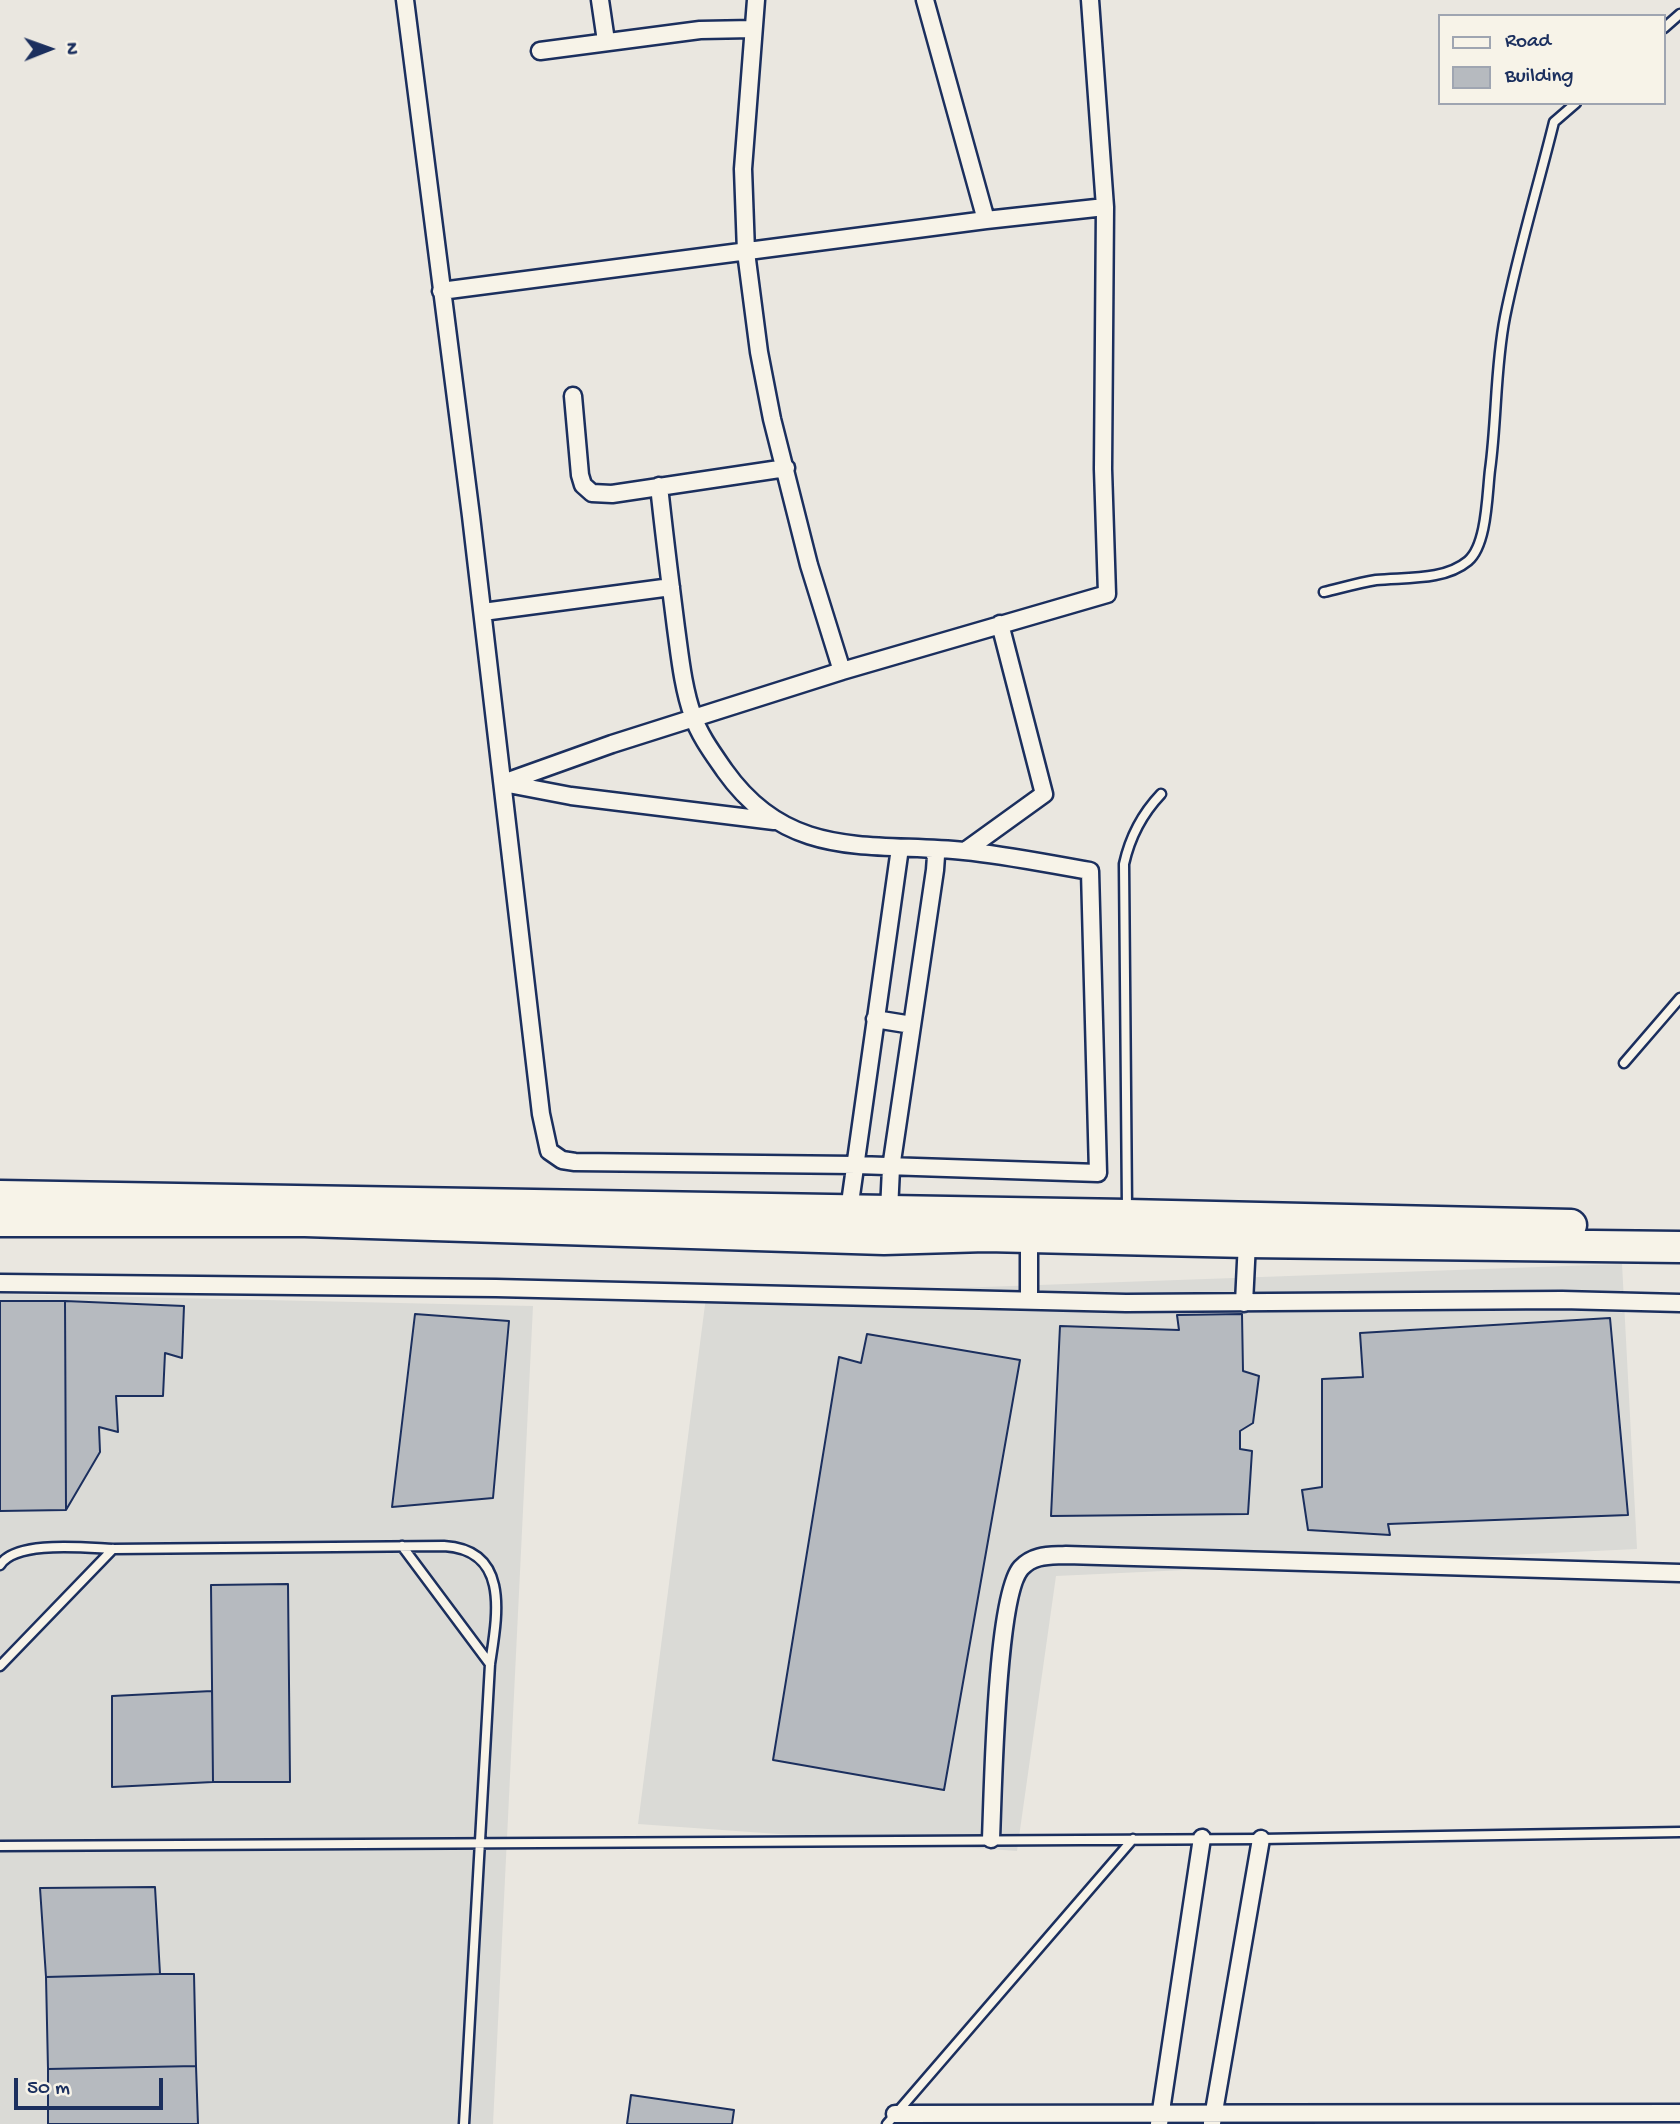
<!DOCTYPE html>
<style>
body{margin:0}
#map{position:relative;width:1680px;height:2124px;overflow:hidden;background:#eae7e0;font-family:"Gochi Hand",sans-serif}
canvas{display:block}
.legend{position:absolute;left:1438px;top:14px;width:228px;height:91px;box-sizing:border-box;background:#f7f3e8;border:2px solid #9fa5b1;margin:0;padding:9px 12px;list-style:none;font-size:21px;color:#1b2f5e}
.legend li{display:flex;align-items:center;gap:14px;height:35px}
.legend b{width:35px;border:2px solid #9fa5b1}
.north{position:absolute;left:14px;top:14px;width:70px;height:70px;-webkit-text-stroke:5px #f7f3e8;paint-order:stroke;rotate:89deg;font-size:19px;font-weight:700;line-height:28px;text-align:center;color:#1b2f5e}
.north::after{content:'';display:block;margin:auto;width:24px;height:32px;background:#1b2f5e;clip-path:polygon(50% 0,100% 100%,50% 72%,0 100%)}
.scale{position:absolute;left:14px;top:2078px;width:149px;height:32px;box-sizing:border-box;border:4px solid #1b2f5e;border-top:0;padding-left:9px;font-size:21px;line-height:24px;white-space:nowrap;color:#1b2f5e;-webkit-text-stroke:5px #f7f3e8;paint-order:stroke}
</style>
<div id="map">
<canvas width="1680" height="2124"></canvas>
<ul class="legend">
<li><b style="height:9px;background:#f7f3e8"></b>Road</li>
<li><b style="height:19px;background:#b6babf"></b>Building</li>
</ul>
<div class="north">N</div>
<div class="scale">50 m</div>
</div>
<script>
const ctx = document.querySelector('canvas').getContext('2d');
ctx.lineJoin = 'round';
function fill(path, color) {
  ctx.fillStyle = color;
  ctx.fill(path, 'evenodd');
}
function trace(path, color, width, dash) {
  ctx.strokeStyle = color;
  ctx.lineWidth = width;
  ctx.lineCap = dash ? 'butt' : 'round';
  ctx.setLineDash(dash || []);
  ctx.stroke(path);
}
fill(new Path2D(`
 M1622 1264 1637 1549 1056 1576 1017 1851 638 1824 706 1297Z
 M0 1294 533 1306 493 2124H0Z`), '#dadad6');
const building = new Path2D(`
 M0 1301H65L66 1510 0 1511Z
 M65 1301 184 1306 182 1358 165 1353 163 1396H116L118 1432 99 1427 100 1452 66 1510Z
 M415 1314 509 1321 493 1498 392 1507Z
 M1242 1314 1243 1371 1259 1376 1253 1423 1240 1431V1449L1252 1451 1248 1514 1051 1516 1060 1326 1179 1330 1177 1315Z
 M1610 1318 1628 1515 1388 1524 1390 1535 1308 1530 1302 1490 1322 1487V1379L1363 1377 1360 1333Z
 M867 1334 1020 1360 944 1790 773 1760 839 1357 861 1363Z
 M288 1584 290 1782H213L211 1585Z
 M212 1691 213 1782 112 1787V1696Z
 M155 1887 160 1974 46 1977 40 1888Z
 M160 1974H194L196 2066 48 2069 46 1977Z
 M196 2066 198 2124H48V2069Z
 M631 2095 734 2110 732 2124H627Z`);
fill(building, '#b6babf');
trace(building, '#1b2f5e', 2);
const lane = new Path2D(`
 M1664 28 1680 14
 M1324 592C1341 588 1358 583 1376 580 1405 577 1444 581 1468 561 1487 545 1487 495 1490 470 1497 419 1495 368 1505 317 1518 252 1538 187 1554 122L1576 103
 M1624 1063 1680 998
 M1127 1208 1124 864C1130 837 1142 814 1161 794
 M402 1546 490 1664
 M0 1565C16 1540 86 1548 113 1549L444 1546C511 1550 497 1617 490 1664L464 2124
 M0 1666 113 1549
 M0 1846 1261 1839 1680 1832
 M887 2124 1133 1839`);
const street = new Path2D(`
 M405 0 471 516 541 1114 549 1151 562 1160 575 1162 856 1165 1098 1173 1090 871C1048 864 1006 855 964 851 869 842 789 861 725 771 714 755 699 735 693 716 683 688 680 657 676 628 670 581 664 533 659 486
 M600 0 606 41
 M756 0 743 169 746 252 759 352 772 419 809 565 842 671
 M925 0 986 220
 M540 51 700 30 753 29
 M441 291 986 220 1105 207
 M573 396 580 475 583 485 592 493 612 494 786 468
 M483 612 671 587
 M774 821 571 796 503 783 612 744 842 671 1107 594 1103 469 1105 207 1090 0
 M965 851 1044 794 1000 624
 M875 1019 912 1025
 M849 1210 900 848
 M889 1211 891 1168 935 870 936 856 931 849
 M1029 1237V1300
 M0 1283 496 1288 1126 1303 1562 1300 1680 1303
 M1244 1303 1247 1242
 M991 1839C993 1792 996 1596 1021 1568 1034 1554 1050 1556 1066 1555L1680 1573
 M895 2114 1680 2113
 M1212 2123 1261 1839
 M1159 2124 1202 1838`);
const highway = new Path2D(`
 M0 1196 1127 1215 1571 1225
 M0 1221H305L884 1239 986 1236 1247 1242 1680 1247`);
trace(lane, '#1b2f5e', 13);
trace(street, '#1b2f5e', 21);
trace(highway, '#1b2f5e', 35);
trace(lane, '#f7f3e8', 8);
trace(street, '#f7f3e8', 16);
trace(highway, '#f7f3e8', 30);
</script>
